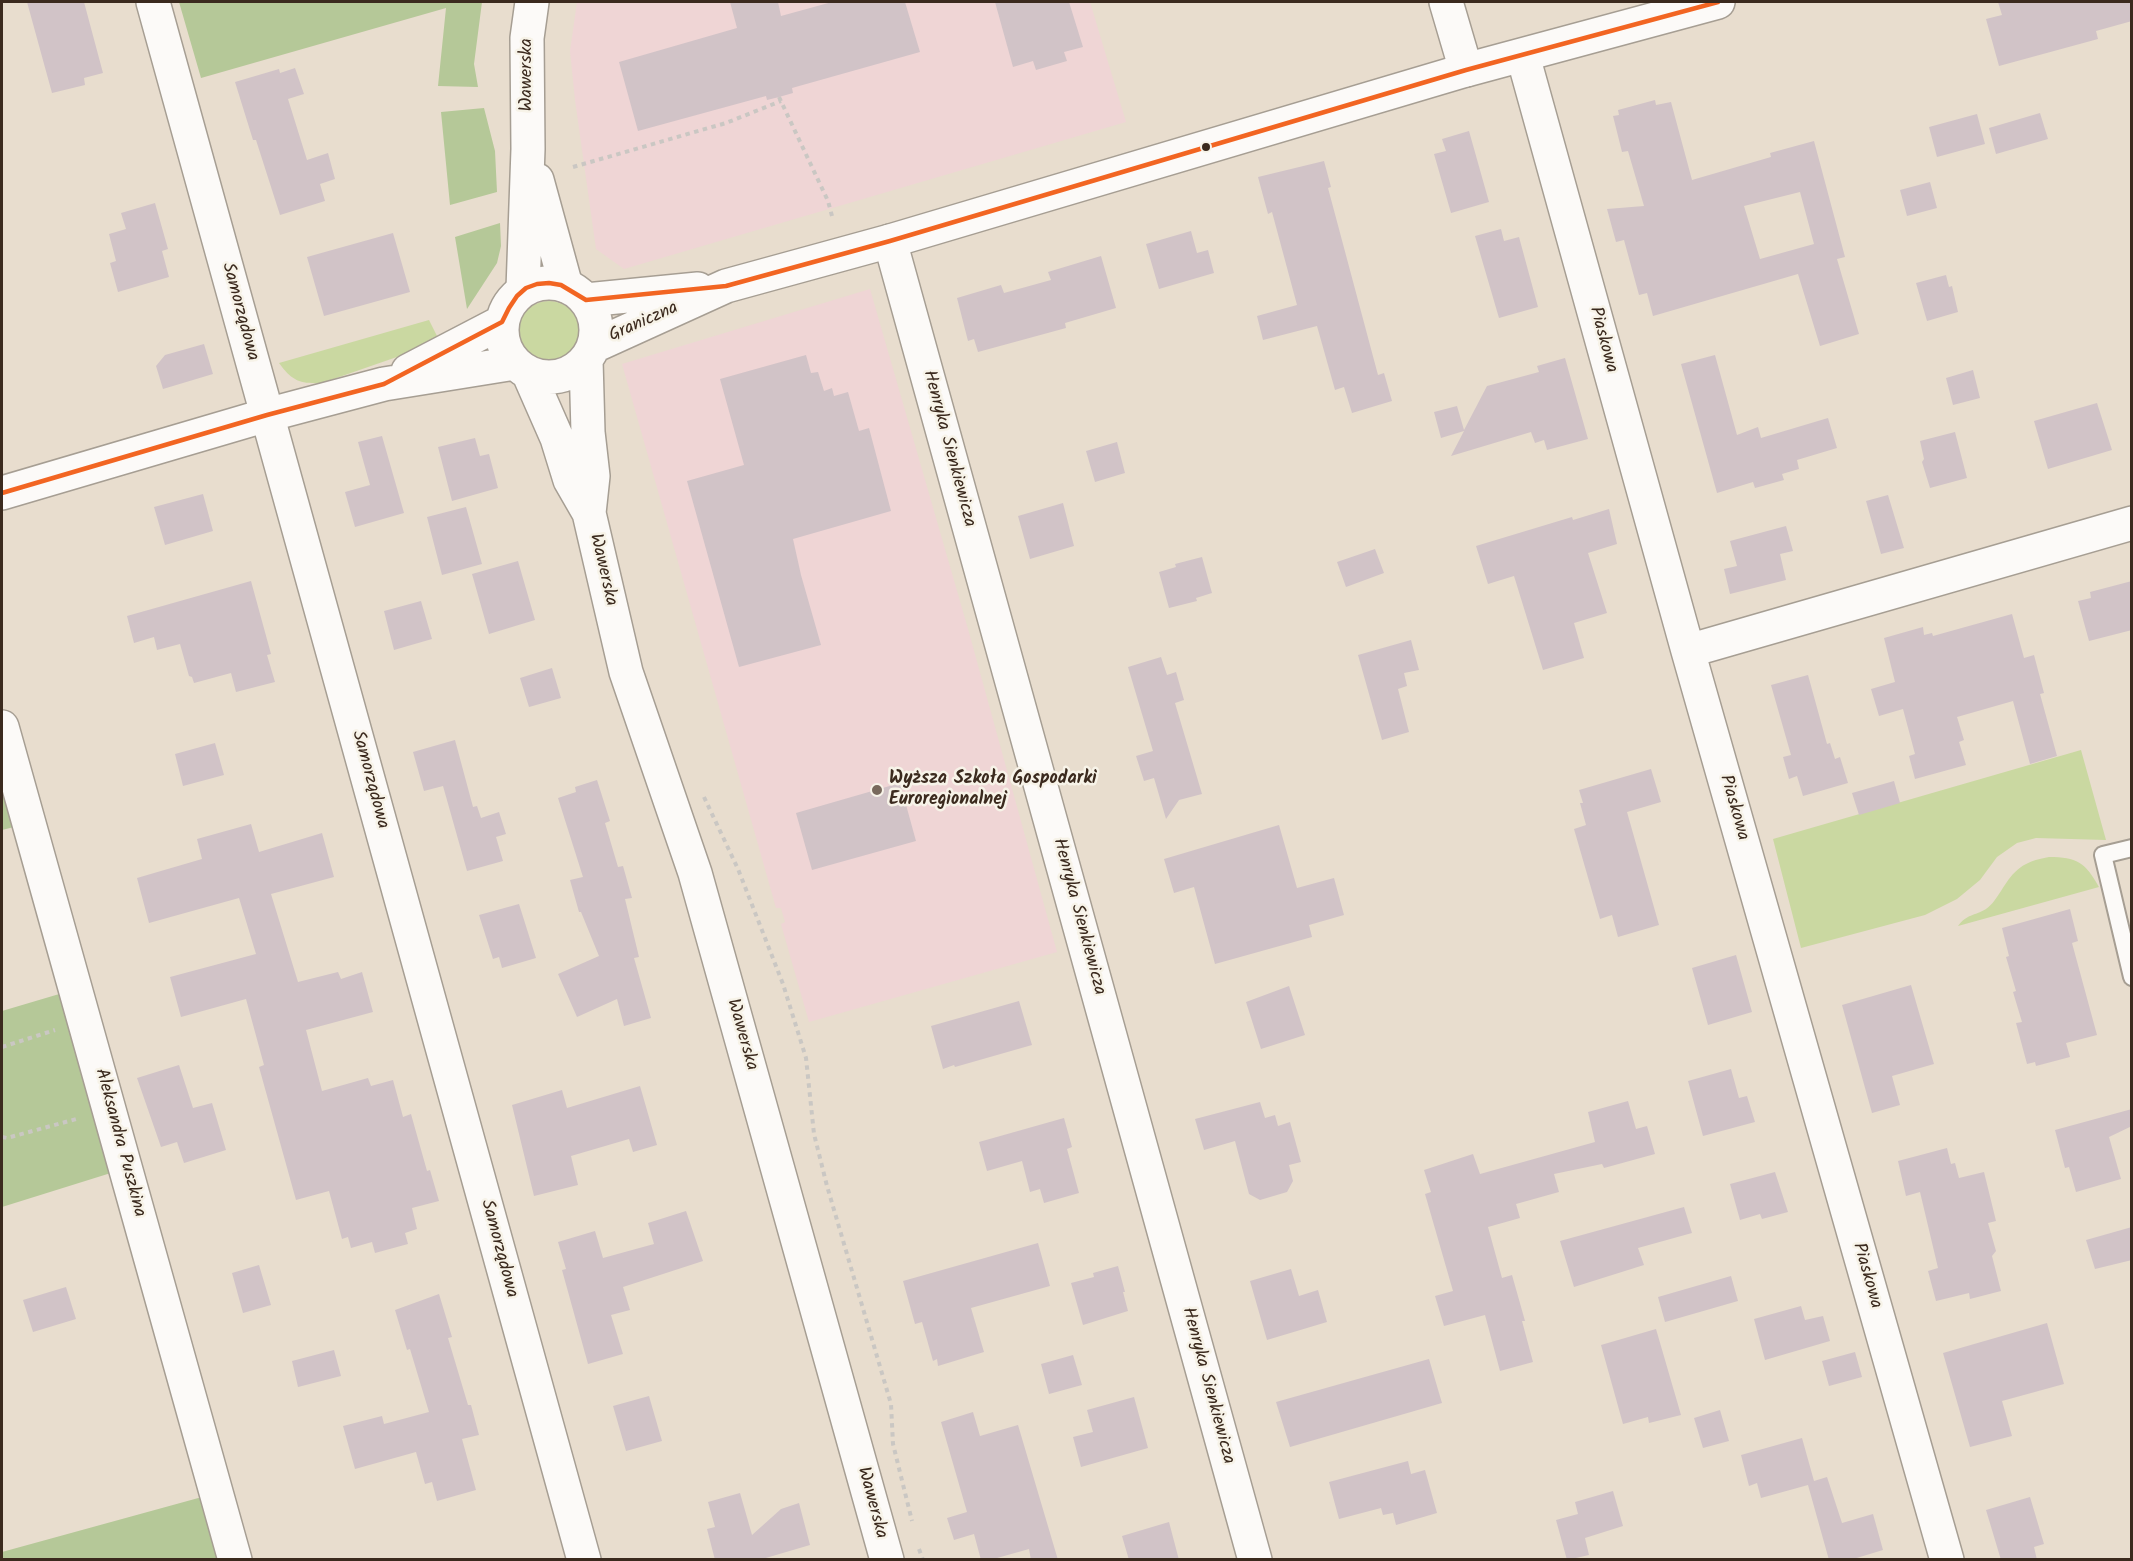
<!DOCTYPE html>
<meta charset="utf-8">
<style>
body{margin:0}
#map{position:relative;width:2133px;height:1561px;overflow:hidden;background:#e8ddce;font-family:Kalam,sans-serif}
canvas{display:block}
.frame{position:absolute;inset:0;border:3px solid #3b2a1e;pointer-events:none}
</style>
<div id="map">
<canvas width="2133" height="1561"></canvas>
<div class="frame"></div>
</div>
<script>
const ctx = document.querySelector('canvas').getContext('2d');
ctx.lineJoin = 'round';
function fill(path, color) {
  ctx.fillStyle = color;
  ctx.fill(path, 'evenodd');
}
function trace(path, color, width, dash) {
  ctx.strokeStyle = color;
  ctx.lineWidth = width;
  ctx.lineCap = dash ? 'butt' : 'round';
  ctx.setLineDash(dash || []);
  ctx.stroke(path);
}
function label(font, color, halo, rows, align = 'center') {
  ctx.font = font + ' Kalam,sans-serif';
  ctx.lineWidth = 5;
  ctx.setLineDash([]);
  ctx.textBaseline = 'middle';
  ctx.strokeStyle = halo;
  ctx.fillStyle = color;
  for (const [text, x, y, turn = 0] of rows) {
    ctx.save();
    ctx.translate(x, y);
    ctx.rotate((+turn || 0) * Math.PI / 180);
    ctx.textAlign = isNaN(turn) ? turn : align;
    if (halo) ctx.strokeText(text, 0, 0);
    ctx.fillText(text, 0, 0);
    ctx.restore();
  }
}
fill(new Path2D(`
 M577 2H1090L1126 122 624 269 596 249 575 100 570 51Z
 M870 289 968 629 1057 952 809 1022 781 924 785 922 781 908H776L622 364Z`), '#efd5d5');
fill(new Path2D(`
 M517 333a32 32 0 1 1 64 0a32 32 0 1 1-64 0Z
 M429 320 440 342 322 383C300 384 292 381 279 363Z
 M2081 750 2106 840 2036 838 2017 843 1997 857 1980 880 1957 899 1925 915 1801 948 1773 839Z
 M2049 857C2077 857 2085 862 2099 887L1958 926C1967 914 1974 916 1986 909 1992 905 1997 897 2001 891 2015 869 2022 862 2049 857Z`), '#cad8a1');
fill(new Path2D(`
 M179 2H482L474 64 478 87 438 86 446 8 201 78Z
 M484 108 495 151 497 192 450 205 441 112Z
 M500 223 501 246 497 263 467 309 455 237Z
 M2 766 18 826 2 830Z
 M66 992 114 1172 2 1207V1011Z
 M202 1497 218 1560H2V1552Z`), '#b5c898');
fill(new Path2D(`
 M27 2H84L103 73 84 78 85 85 52 93Z
 M730 2H778L781 16 832 2H905L920 52 792 88 793 93 779 97 767 100 766 96 638 131 619 62 737 28Z
 M995 2H1069L1083 47 1064 52 1067 61 1036 70 1033 61 1013 67Z
 M1998 2H2132V21L2096 31 2098 39 1999 66 1986 19 2002 15Z
 M295 68 304 94 288 99 307 160 328 153 335 179 320 184 325 201 280 215 256 140H253L235 82 279 69 280 73Z
 M1655 100 1656 105 1671 102 1692 180 1771 157 1770 153 1814 141 1845 257 1837 259 1859 334 1820 346 1798 274 1653 316 1647 293 1639 295 1624 240 1616 242 1607 209 1644 206 1628 151 1622 152 1613 116 1619 115 1618 110ZM1800 192 1814 244 1760 259 1744 206Z
 M2040 113 2048 139 1996 154 1989 128Z
 M1977 114 1985 144 1937 157 1929 127Z
 M1469 131 1489 202 1451 213 1434 154 1446 151 1442 139Z
 M1324 161 1331 187 1328 188 1378 375 1384 373 1392 401 1352 413 1344 387 1335 390 1317 326 1263 340 1257 316 1297 305 1272 212 1268 214 1258 177Z
 M1930 182 1937 208 1907 216 1900 190Z
 M155 203 168 249 162 251 169 277 118 292 110 263 116 261 109 234 126 229 121 213Z
 M1501 229 1504 241 1519 237 1538 307 1499 318 1475 236Z
 M1191 231 1197 253 1208 250 1214 273 1159 289 1146 244Z
 M393 233 410 292 324 316 307 257Z
 M1101 256 1116 308 1065 323 1066 328 978 352 974 339 968 341 957 298 1001 285 1004 293 1051 280 1048 272Z
 M1946 275 1949 287 1952 286 1958 312 1927 321 1916 283Z
 M204 344 213 374 163 389 156 366 165 355Z
 M806 355 811 373 818 372 824 391 832 388 834 396 848 392 859 431 869 428 891 511 793 539 801 575 821 645 739 667 687 481 744 465 720 379Z
 M1715 355 1737 435 1758 427 1761 438 1828 418 1837 448 1797 460 1799 469 1782 474 1784 480 1755 488 1753 482 1717 493 1681 364Z
 M1565 358 1588 439 1547 450 1544 440 1535 443 1531 432 1451 456 1464 431 1441 438 1434 412 1457 406 1464 430 1487 386 1539 372 1537 366Z
 M1973 370 1980 398 1953 405 1946 378Z
 M2097 403 2112 450 2048 469 2034 421Z
 M1955 432 1967 478 1930 488 1922 462 1924 459 1920 441Z
 M382 436 404 513 355 527 345 492 370 485 358 442Z
 M475 438 480 456 489 454 498 488 452 501 438 447Z
 M1117 442 1125 473 1095 482 1086 451Z
 M203 494 213 531 165 545 154 507Z
 M1888 495 1904 548 1881 554 1866 501Z
 M1063 503 1074 546 1030 559 1018 516Z
 M466 507 482 564 442 575 427 517Z
 M1609 509 1617 544 1588 553 1607 613 1574 623 1584 658 1543 670 1514 576 1488 584 1476 546 1572 517 1573 520Z
 M1786 526 1793 551 1780 554 1786 580 1730 594 1724 569 1737 566 1730 541Z
 M1375 549 1384 573 1346 587 1337 562Z
 M1202 557 1212 593 1196 598 1197 601 1169 608 1159 572 1176 567 1175 564Z
 M518 561 535 620 489 634 472 574Z
 M251 581 271 654 267 655 275 682 236 692 231 673 194 683 192 677 189 676 180 644 157 650 154 637 134 643 127 616Z
 M2132 581V630L2089 641 2078 601 2091 598 2090 592Z
 M421 601 432 639 394 650 384 611Z
 M2012 614 2024 658 2034 655 2044 693 2040 694 2057 756 2030 764 2013 701 1957 717 1964 740 1959 742 1966 765 1915 779 1909 756 1915 754 1903 709 1879 716 1871 689 1895 682 1884 638 1923 627 1924 635 1932 633 1933 636Z
 M1411 640 1419 670 1404 673 1407 686 1398 689 1409 732 1382 740 1358 655Z
 M1161 657 1167 675 1176 672 1184 700 1175 703 1202 794 1179 800 1166 819 1154 778 1144 781 1136 756 1153 751 1128 667Z
 M552 668 561 698 529 707 520 678Z
 M1808 675 1827 744 1830 743 1835 759 1840 757 1848 783 1803 796 1797 776 1789 779 1783 757 1791 755 1771 685Z
 M455 740 473 807 477 806 481 818 499 812 506 834 496 837 503 861 467 871 443 786 424 791 413 752Z
 M215 743 224 775 183 786 175 754Z
 M1651 769 1661 802 1627 812 1659 925 1618 937 1612 915 1600 919 1574 829 1586 825 1580 803H1583L1579 790Z
 M597 780 610 821 605 823 618 867 623 866 632 898 625 899 639 957 634 958 651 1018 624 1026 617 999 577 1017 558 974 599 956 581 912H579L570 880 583 877 558 798 576 792 575 787Z
 M1894 781 1900 803 1859 815 1852 793Z
 M900 783 916 841 812 870 796 813Z
 M251 824 259 852 322 833 334 877 271 894 298 982 338 972 341 979 362 972 373 1012 306 1030 322 1091 368 1078 371 1086 393 1080 403 1117 411 1114 427 1171 430 1170 439 1201 412 1208 417 1229 405 1233 408 1244 375 1253 372 1242 351 1248 348 1237 342 1239 329 1191 296 1200 259 1067 264 1065 246 999 181 1017 170 977 256 954 239 898 149 923 137 878 202 859 197 839Z
 M1279 825 1297 888 1334 878 1344 915 1309 925 1312 937 1215 964 1194 887 1174 893 1164 859Z
 M519 904 536 958 502 968 499 957 493 959 479 915Z
 M2070 909 2078 941 2072 943 2097 1035 2066 1043 2070 1057 2036 1066 2035 1062 2027 1064 2016 1023 2022 1022 2013 992 2016 991 2006 957 2009 956 2002 928Z
 M1736 955 1752 1012 1708 1025 1692 968Z
 M1911 985 1934 1064 1892 1076 1900 1105 1872 1113 1842 1005Z
 M1289 986 1305 1035 1261 1049 1246 1002Z
 M1019 1001 1032 1045 955 1067 954 1065 943 1069 931 1026Z
 M179 1065 193 1108 212 1103 226 1150 184 1163 177 1142 161 1147 137 1078Z
 M1731 1069 1739 1098 1747 1096 1755 1122 1703 1136 1688 1081Z
 M640 1086 657 1145 633 1152 629 1139 571 1156 578 1185 534 1196 512 1105 562 1090 567 1108Z
 M1628 1101 1636 1129 1647 1126 1655 1154 1604 1168 1602 1164 1554 1174 1559 1192 1516 1204 1520 1218 1488 1227 1502 1278 1512 1275 1525 1321H1522L1533 1362 1500 1371 1485 1315 1444 1326 1435 1296 1453 1291 1425 1194 1431 1192 1424 1170 1473 1154 1480 1174 1595 1142 1588 1112Z
 M1260 1102 1265 1118 1275 1115 1278 1126 1290 1122 1301 1162 1289 1165 1293 1181 1287 1192 1260 1200 1249 1194 1235 1141 1204 1150 1195 1119Z
 M2132 1109V1126L2109 1137 2121 1179 2076 1192 2069 1167 2065 1168 2055 1130Z
 M1064 1118 1072 1147 1067 1149 1079 1193 1044 1203 1040 1189 1030 1192 1022 1161 987 1171 979 1142Z
 M1947 1148 1951 1164 1955 1163 1959 1178 1984 1172 1996 1221 1988 1223 1996 1251 1992 1256 2001 1291 1970 1299 1969 1293 1936 1301 1928 1271 1938 1268 1920 1192 1906 1196 1898 1161Z
 M1775 1172 1788 1212 1762 1219 1760 1214 1740 1220 1730 1184Z
 M1684 1207 1692 1233 1638 1248 1644 1265 1574 1287 1560 1241Z
 M686 1211 703 1261 623 1287 630 1310 611 1315 623 1354 588 1364 562 1270 566 1269 558 1242 595 1231 603 1258 654 1244 648 1223Z
 M2132 1227V1260L2095 1269 2086 1240Z
 M1038 1243 1050 1286 971 1308 984 1352 938 1366 937 1359 933 1361 922 1322 915 1324 903 1281Z
 M259 1265 271 1305 243 1313 232 1273Z
 M1118 1266 1125 1292H1123L1128 1311 1083 1325 1071 1283 1094 1277 1093 1273Z
 M1291 1269 1299 1296 1318 1290 1327 1322 1267 1340 1250 1281Z
 M1731 1276 1738 1301 1665 1322 1658 1297Z
 M66 1287 76 1319 33 1332 23 1300Z
 M439 1294 452 1337 448 1338 468 1405H471L479 1435 462 1439 476 1490 437 1501 432 1482 425 1484 416 1452 355 1469 343 1426 382 1416 384 1424 429 1412 410 1349 407 1350 395 1310Z
 M1801 1306 1805 1320 1823 1316 1830 1341 1765 1360 1754 1319Z
 M2047 1323 2064 1384 2002 1401 2012 1436 1970 1447 1943 1353Z
 M1656 1329 1681 1415 1649 1423 1648 1417 1623 1424 1601 1345Z
 M334 1350 341 1376 298 1387 292 1361Z
 M1855 1352 1862 1377 1829 1386 1822 1361Z
 M1073 1355 1082 1385 1049 1394 1041 1364Z
 M1429 1359 1442 1403 1290 1447 1276 1402Z
 M649 1396 662 1441 626 1451 613 1406Z
 M1134 1397 1148 1448 1081 1467 1073 1437 1093 1432 1087 1410Z
 M1720 1410 1729 1441 1703 1448 1694 1418Z
 M973 1412 980 1436 1018 1425 1058 1560H1031L1029 1549 990 1560H981L974 1534 954 1540 947 1518 967 1512 941 1422Z
 M1802 1438 1814 1481 1827 1477 1842 1523 1873 1514 1883 1550 1850 1560H1829L1808 1485 1761 1498 1757 1483 1749 1486 1741 1455Z
 M1408 1461 1411 1474 1425 1470 1437 1513 1396 1525 1393 1513 1383 1515 1381 1508 1339 1519 1329 1482Z
 M1613 1491 1623 1526 1585 1538 1589 1555 1567 1560 1556 1520 1578 1514 1575 1502Z
 M740 1493 752 1535 781 1509 799 1503 810 1545 759 1560H715L707 1529 715 1527 708 1502Z
 M2030 1497 2044 1544 2034 1547 2037 1560H2001L1986 1510Z
 M1169 1522 1179 1560H1129L1122 1536Z`), '#d1c3c7');
const service = new Path2D(`
 M2132 848 2103 855 2132 977`);
const minor = new Path2D(`
 M153 2 584 1560
 M1446 2 1466 70
 M1523 56 1688 651 1947 1560
 M537 180 566 286
 M890 241 1255 1560
 M523 289 528 149 527 38 532 2
 M1688 651 2132 523
 M2 727 235 1560`);
const tertiary = new Path2D(`
 M502 330a47 47 0 1 1 94 0a47 47 0 1 1-94 0Z
 M586 300 698 289
 M594 346 726 286 890 241 1466 70 1718 2
 M586 360 588 432 593 476 589 513
 M408 371 502 322
 M528 372 557 438 570 480 589 513 626 672 695 873 887 1560
 M2 493 267 415 384 384 515 363`);
trace(service, '#a69e93', 20);
trace(minor, '#a69e93', 36);
trace(tertiary, '#a69e93', 36);
trace(new Path2D(`
 M779 97 828 201 832 216
 M573 167 726 123 781 101
 M704 797 738 869 783 984 806 1058 814 1134 827 1186 891 1404 893 1444 912 1521
 M2 1047 55 1030
 M2 1137 7 1138 80 1118
 M919 1549 923 1560`), '#cac7c3', 4, [4.5, 4.5]);
trace(service, '#fcfaf8', 16);
trace(minor, '#fcfaf8', 33);
trace(tertiary, '#fcfaf8', 33);
trace(new Path2D(`
 M2 493 267 415 384 384 502 322 509 308 517 296 526 288 537 284 549 283 561 285 586 300 726 286 890 241 1466 70 1718 2`), '#f26522', 4.5);
for (const [x, y, r, color] of [
 [1206,147,5,"#3b2a1e"],
 [877,790,6,"#78695c"]
]) {
  const dot = new Path2D();
  dot.arc(x, y, r, 0, 2 * Math.PI);
  ctx.fillStyle = color;
  ctx.fill(dot);
  trace(dot, '#f7f3e8', 2);
}
label('18px', '#3b2a1e', '#f7f3e8', [
 ["Wawerska",528,75,-90],
 ["Samorządowa",239,312,75],
 ["Graniczna",644,323,-24],
 ["Piaskowa",1602,340,75],
 ["Henryka Sienkiewicza",948,449,75],
 ["Wawerska",602,570,77],
 ["Samorządowa",369,780,75],
 ["Piaskowa",1733,808,74],
 ["Henryka Sienkiewicza",1078,917,75],
 ["Wawerska",741,1035,74],
 ["Aleksandra Puszkina",119,1143,75],
 ["Samorządowa",498,1249,75],
 ["Piaskowa",1866,1276,74],
 ["Henryka Sienkiewicza",1207,1386,75],
 ["Wawerska",871,1503,75]
]);
label('bold 18px', '#3b2a1e', '#f7f3e8', [
 ["Wyższa Szkoła Gospodarki",889,780],
 ["Euroregionalnej",889,801]
], 'left');
</script>
